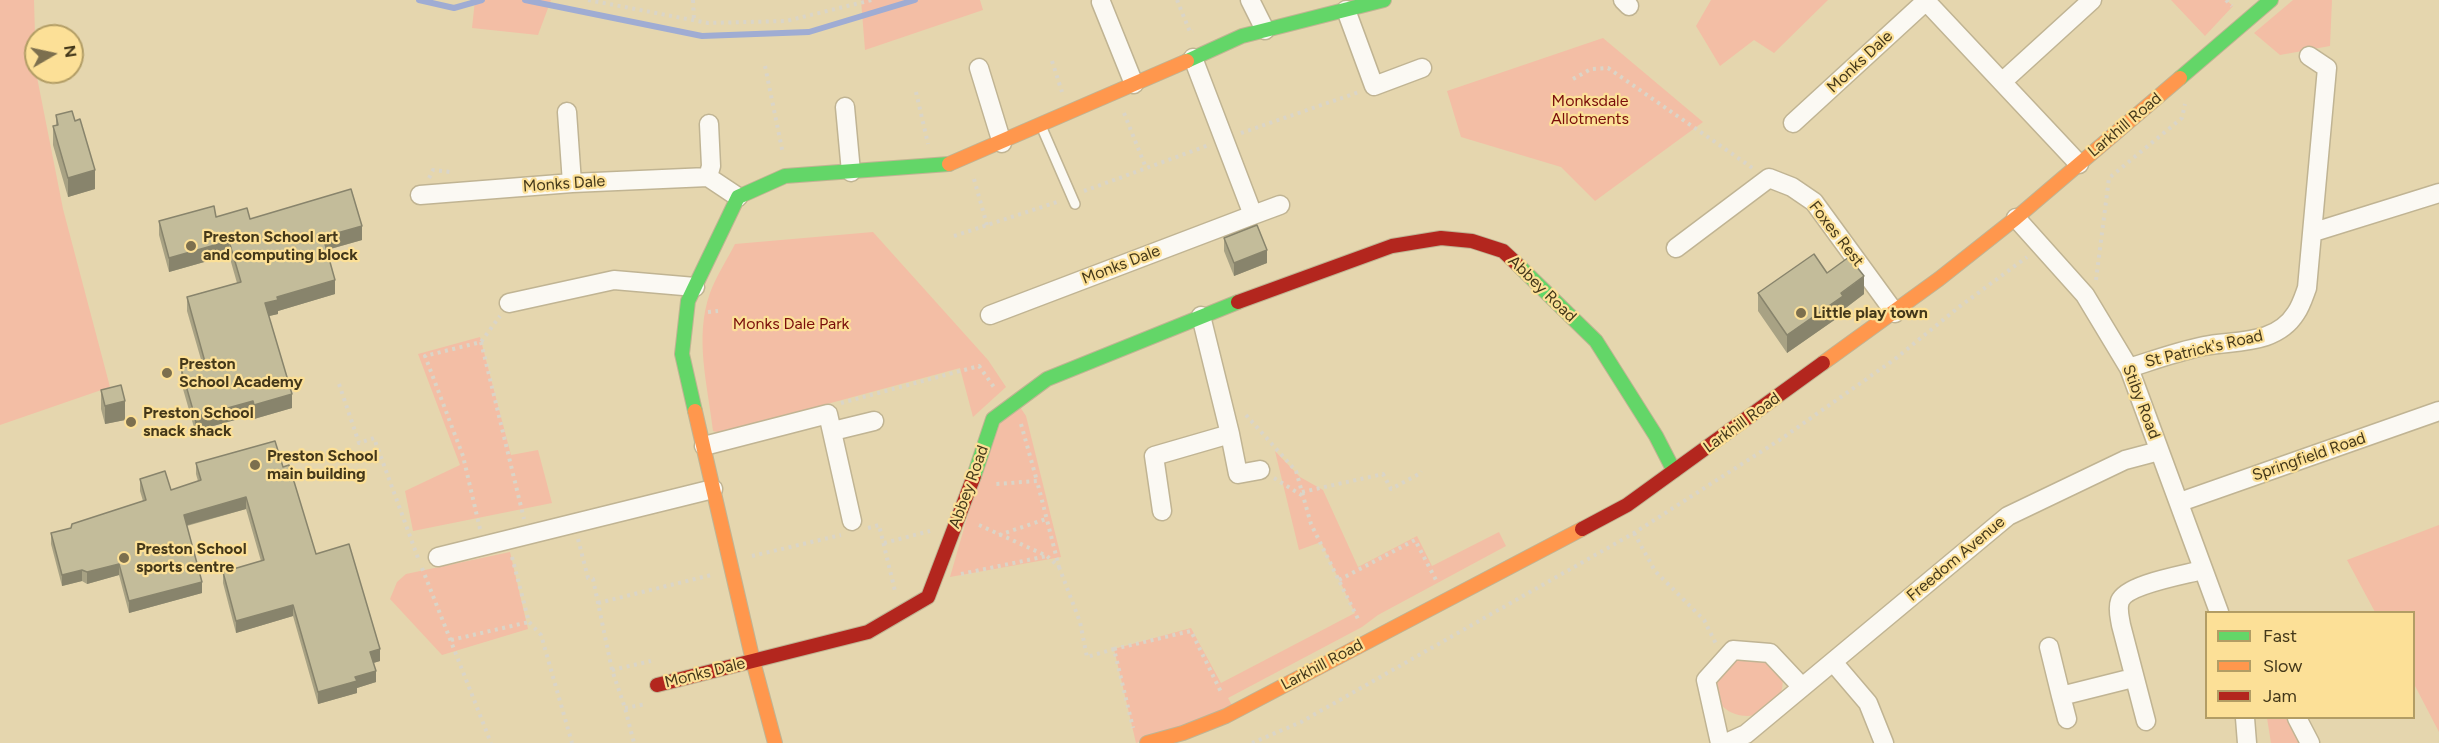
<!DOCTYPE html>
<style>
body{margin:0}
#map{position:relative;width:2439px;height:743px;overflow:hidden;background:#e5d6ae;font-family:Figtree,sans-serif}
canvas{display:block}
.legend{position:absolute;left:2205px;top:611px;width:210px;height:108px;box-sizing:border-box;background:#fce097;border:2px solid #b29d65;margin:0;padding:8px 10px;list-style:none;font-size:18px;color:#44381a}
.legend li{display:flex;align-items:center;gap:12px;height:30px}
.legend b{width:30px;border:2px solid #b29d65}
.north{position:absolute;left:24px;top:24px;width:60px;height:60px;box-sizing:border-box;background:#fce097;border:2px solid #b29d65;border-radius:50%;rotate:81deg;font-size:16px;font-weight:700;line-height:24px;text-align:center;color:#44381a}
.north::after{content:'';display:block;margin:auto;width:21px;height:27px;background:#7c6f4e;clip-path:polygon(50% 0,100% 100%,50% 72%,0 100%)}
</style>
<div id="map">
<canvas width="2439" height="743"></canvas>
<ul class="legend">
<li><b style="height:8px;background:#63d668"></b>Fast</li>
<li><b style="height:8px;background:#ff974d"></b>Slow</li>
<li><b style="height:8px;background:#b3261e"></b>Jam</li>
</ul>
<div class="north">N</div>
</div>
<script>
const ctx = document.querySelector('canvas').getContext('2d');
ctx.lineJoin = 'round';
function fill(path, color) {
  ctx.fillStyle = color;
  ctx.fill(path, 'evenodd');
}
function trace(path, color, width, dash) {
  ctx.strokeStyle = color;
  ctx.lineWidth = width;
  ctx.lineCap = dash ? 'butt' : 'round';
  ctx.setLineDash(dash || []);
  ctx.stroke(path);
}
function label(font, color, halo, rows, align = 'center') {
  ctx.font = font + ' Figtree,sans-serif';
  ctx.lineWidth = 4.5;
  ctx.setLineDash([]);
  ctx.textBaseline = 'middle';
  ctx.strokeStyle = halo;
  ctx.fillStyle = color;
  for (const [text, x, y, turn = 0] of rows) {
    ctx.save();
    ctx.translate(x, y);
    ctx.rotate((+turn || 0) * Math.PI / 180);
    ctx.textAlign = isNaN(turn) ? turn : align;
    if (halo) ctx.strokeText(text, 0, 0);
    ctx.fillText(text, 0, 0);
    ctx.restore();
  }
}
fill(new Path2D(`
 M0 0H34L36 72 63 209 110 387 0 425Z
 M475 0H551L538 35 472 28Z
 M861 0H980L983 10 865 50Z
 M1711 0H1828L1774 53 1754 40 1720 66 1696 26Z
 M2171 0H2226L2233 6 2205 36Z
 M2293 0H2332L2330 46 2280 55 2254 33Z
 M1603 38 1703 122 1595 201 1561 167 1461 137 1447 91Z
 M873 232 988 360 1006 387 973 417 960 368 720 433 713 431C708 386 694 338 710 293 716 276 727 260 735 244Z
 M480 337 511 455 538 450 552 503 413 531 405 491 460 465 418 354Z
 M1016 401 1026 416 1061 557 950 577 994 424Z
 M1275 451 1300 477 1323 490 1358 567 1417 536 1432 566 1499 532 1506 546 1378 615 1362 627 1228 698 1235 711 1136 743 1114 649 1191 628 1221 683 1355 613 1321 542 1299 550Z
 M2439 525V732L2414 684V612H2375L2347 560Z
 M510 552 528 629 442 655 390 599 397 582 406 574Z
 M1746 646 1782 671C1791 725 1720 729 1715 690 1714 683 1716 674 1717 667Z
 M2267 718H2289L2302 743H2271Z`), '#f3bea5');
trace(new Path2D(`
 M419 0 454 8 482 0
 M525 0 702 36 809 32 915 0`), '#9facd3', 6);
const lane = new Path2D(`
 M1042 128 1075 204`);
const street = new Path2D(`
 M1250 0 1265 30
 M1623 0 1629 6
 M1925 0 2079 164
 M1101 2 1134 84
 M1346 10 1374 86 1422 68
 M979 68 1002 143
 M2002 82 2092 0
 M845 107 851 172
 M567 112 572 183
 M1793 123 1926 1
 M708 177 711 166 709 124
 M420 195 572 183 708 177 738 197
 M1253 215 1280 205
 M2016 218 2085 295 2129 368 2219 612
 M2314 232 2439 193
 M1676 248 1769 178 1792 187 1814 202 1895 313
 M509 303 614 280 695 287
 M990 315 1253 215 1193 58
 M2129 368C2154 360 2179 351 2204 346 2236 340 2276 345 2296 313 2301 306 2304 296 2307 288L2327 68 2309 56
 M833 431 874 421
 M1230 434 1238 474 1260 470
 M704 446 828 414 852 521
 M2180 502 2439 411
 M1162 511 1154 456 1230 434 1201 316
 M438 557 713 489
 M2049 647 2061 696 2133 678
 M1833 662 1868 703 1884 743
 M2061 696 2067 719
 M2245 718 2247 743
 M2297 718 2310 743
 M2146 721 2121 625C2120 618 2117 609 2120 601 2127 584 2184 575 2202 570
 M1720 743 1706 680 1733 650 1770 653 1802 687
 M1726 743 1746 734 2008 516 2125 460 2159 451`);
const fast = new Path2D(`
 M1187 61 1242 36 1384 0
 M2180 78 2271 0
 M1517 264 1596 341 1656 436 1674 471
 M695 411 682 354 688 301 738 197 785 176 949 164
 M974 476 993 419 1047 379 1238 302`);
const slow = new Path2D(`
 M949 164 1187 61
 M1823 363 1939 279 2016 218 2180 78
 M695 411 753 661 775 743
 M1147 743 1183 733 1226 716 1582 529`);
const jam = new Path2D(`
 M1238 302 1392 246 1441 238 1472 241 1503 251 1517 264
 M1582 529 1627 505 1823 363
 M657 685 868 632 928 597 974 476`);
trace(lane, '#c0b493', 12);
trace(street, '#c0b493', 21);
trace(fast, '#c0b493', 16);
trace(slow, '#c0b493', 16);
trace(jam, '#c0b493', 16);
trace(new Path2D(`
 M588 0 708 23 786 21 872 0
 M693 0 694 20
 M1177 0 1190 32 1193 31
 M2226 0 2232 6
 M1052 61 1062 92
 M765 66 783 154
 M1573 79 1591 69 1608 68 1754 169
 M916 92 928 144
 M1124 113 1146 168
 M1241 133 1359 92
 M429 178 433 170 450 172
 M974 179 987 225
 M1084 191 1209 145
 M954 236 1060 201
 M2096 280 2109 178 2182 118 2185 104
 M708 312 718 311
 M481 342 524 519
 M339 384 359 443 374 438 418 558
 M841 403 979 366 996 390
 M1246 415 1296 471 1311 524 1359 621
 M1021 424 1037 481
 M1274 478 1303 496
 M1302 492 1383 474 1391 489 1419 474 1421 471
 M979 525 1047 556 1059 567 1037 481 996 484
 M868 528 879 525 895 591
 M480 529 463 456 425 356 481 342 500 316
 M1634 533 1655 571 1704 620 1716 644
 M999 535 1046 519
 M578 539 588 578 593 579 612 670 625 708 634 743
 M884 543 930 531
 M752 556 841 535
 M512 557 529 622 541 635 572 743
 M1059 567 1080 622 1087 657 1114 649 1133 728
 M422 568 491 743
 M961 574 1047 556
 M1339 580 1415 540 1436 580
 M598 603 711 575
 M451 640 529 622
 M1114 649 1191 631 1222 694
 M612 670 651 661
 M625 708 646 704
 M1252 743 1301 722 1634 533 1781 439 1895 359 1959 307 2027 257`), '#dad5c8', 4, [3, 4.5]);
trace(lane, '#fbf9f3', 9);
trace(street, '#fbf9f3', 18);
trace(fast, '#63d668', 14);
trace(slow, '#ff974d', 14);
trace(jam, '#b3261e', 14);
fill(new Path2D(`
 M56 115 95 189 68 197 53 145V126H56Z
 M216 217 250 219 362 240 327 250 335 294 278 311V314L269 316 292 408 254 419 253 415 195 431 181 382V368L202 363 187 311V297L237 283 229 255 169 272 159 235V221Z
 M1224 238 1267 263 1234 276 1224 251Z
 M1827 273 1864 294 1843 310V314L1787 353 1758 311V293Z
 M101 390 125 420 105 424 101 409Z
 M196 463 283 467 316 554 380 661 373 663 376 682 357 688V693L318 704 293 616 236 633 223 583V572L261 561 246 509 187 526 202 593 129 613 119 575 87 584 82 581 62 586 51 544V533L71 528 143 501 140 491V479L171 490 198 481 196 474Z`), '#a8a284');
fill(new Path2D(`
 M95 170V189L68 197V178Z
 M362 226V240L323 251V237Z
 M229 241V255L169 272V258Z
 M1267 250V263L1234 276V263Z
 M1864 276V294L1843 310V314L1787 353V335Z
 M335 280V294L278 311V314L265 317V303L277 297Z
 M292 394V408L254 419V405Z
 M125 401V420L105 424V406Z
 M253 401V415L195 431V417Z
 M246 497V509L184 526V515Z
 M119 564V575L87 584V572Z
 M82 570V581L62 586V575Z
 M202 582V593L129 613V601Z
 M293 605V616L236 633V621Z
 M380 649V661L370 664V652Z
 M376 671V682L357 688V693L318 704V692L355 677Z`), '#88846c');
const building = new Path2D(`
 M72 111 75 121 80 119 95 170 68 178 53 126 58 125 56 115Z
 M351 189 362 226 323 237 335 280 277 297 278 300 265 303 292 394 254 405 253 401 195 417 181 368 205 362 187 297 241 282 229 241 169 258 159 221 214 206 216 217 247 208 250 219Z
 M1257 225 1267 250 1234 263 1224 238Z
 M1814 254 1827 273 1849 257 1864 276 1841 293 1843 296 1787 335 1758 293Z
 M121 385 125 401 105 406 101 390Z
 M275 441 283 467 289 465 316 554 349 544 380 649 370 652 376 671 355 677 357 681 318 692 293 605 236 621 223 572 264 560 246 497 184 515 202 582 129 601 119 564 87 572 82 570 62 575 51 533 71 528 72 524 146 500 140 479 165 471 171 490 201 480 196 463Z`);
fill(building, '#c3bc9a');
trace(building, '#88846c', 1.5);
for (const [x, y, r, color] of [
 [191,246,6,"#7c6f4e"],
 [1801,313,6,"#7c6f4e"],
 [167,373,6,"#7c6f4e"],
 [131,422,6,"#7c6f4e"],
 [255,465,6,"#7c6f4e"],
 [124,558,6,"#7c6f4e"]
]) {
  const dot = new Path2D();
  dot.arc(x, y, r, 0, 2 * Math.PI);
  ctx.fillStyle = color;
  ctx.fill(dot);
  trace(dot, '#fce097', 2);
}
label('16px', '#44381a', '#fce097', [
 ["Monks Dale",1860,62,-43],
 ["Larkhill Road",2125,125,-40],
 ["Monks Dale",564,184,-4],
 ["Foxes Rest",1836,234,52],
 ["Monks Dale",1121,265,-21],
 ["Abbey Road",1542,289,44],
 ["St Patrick's Road",2204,349,-13],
 ["Stiby Road",2141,402,69],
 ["Larkhill Road",1742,423,-36],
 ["Springfield Road",2309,457,-19],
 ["Abbey Road",969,487,-70],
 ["Freedom Avenue",1956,559,-40],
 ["Larkhill Road",1322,665,-28],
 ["Monks Dale",705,673,-14]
]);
label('16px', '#7a0e0a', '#fce097', [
 ["Monksdale",1590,101],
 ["Allotments",1590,119],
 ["Monks Dale Park",791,324]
]);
label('bold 16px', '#44381a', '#fce097', [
 ["Preston School art",203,237],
 ["and computing block",203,255],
 ["Little play town",1813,313],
 ["Preston",179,364],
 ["School Academy",179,382],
 ["Preston School",143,413],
 ["snack shack",143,431],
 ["Preston School",267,456],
 ["main building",267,474],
 ["Preston School",136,549],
 ["sports centre",136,567]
], 'left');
</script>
